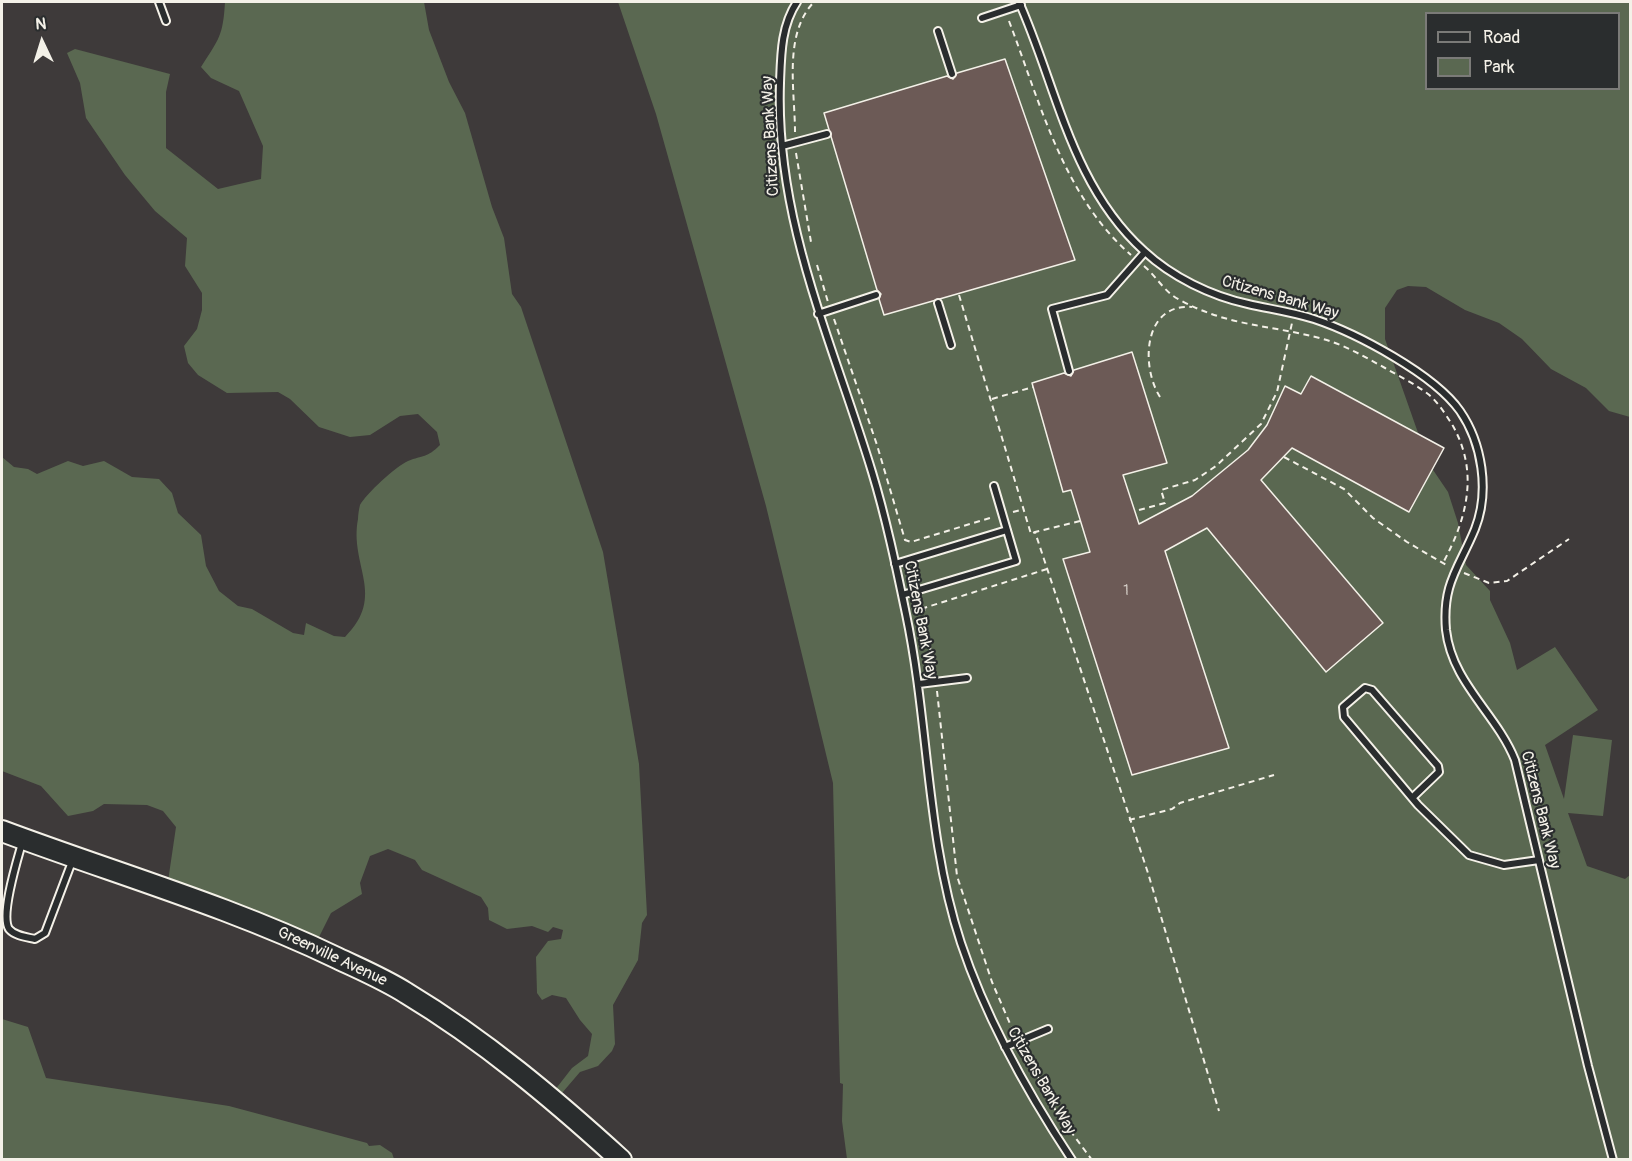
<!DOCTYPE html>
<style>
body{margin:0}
#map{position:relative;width:1632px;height:1161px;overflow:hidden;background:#3e3a3a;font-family:Pangolin,sans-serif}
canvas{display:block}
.frame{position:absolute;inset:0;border:3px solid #f4f1e8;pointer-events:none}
.legend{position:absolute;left:1425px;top:12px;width:195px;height:78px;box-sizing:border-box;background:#2a2d2e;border:2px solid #7b7b78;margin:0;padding:8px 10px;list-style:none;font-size:18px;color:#f4f1e8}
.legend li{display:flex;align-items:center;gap:12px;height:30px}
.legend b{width:30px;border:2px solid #7b7b78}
.north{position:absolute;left:12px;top:12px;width:60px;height:60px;-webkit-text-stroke:4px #2a2d2e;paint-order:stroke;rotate:356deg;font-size:16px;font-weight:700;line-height:24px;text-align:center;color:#f4f1e8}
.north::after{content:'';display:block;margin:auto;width:21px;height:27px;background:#f4f1e8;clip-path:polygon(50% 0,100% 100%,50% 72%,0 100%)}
</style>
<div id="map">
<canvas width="1632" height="1161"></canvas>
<div class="frame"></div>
<ul class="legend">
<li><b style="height:8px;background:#2a2d2e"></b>Road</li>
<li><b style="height:16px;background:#5a6851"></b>Park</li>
</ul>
<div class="north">N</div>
</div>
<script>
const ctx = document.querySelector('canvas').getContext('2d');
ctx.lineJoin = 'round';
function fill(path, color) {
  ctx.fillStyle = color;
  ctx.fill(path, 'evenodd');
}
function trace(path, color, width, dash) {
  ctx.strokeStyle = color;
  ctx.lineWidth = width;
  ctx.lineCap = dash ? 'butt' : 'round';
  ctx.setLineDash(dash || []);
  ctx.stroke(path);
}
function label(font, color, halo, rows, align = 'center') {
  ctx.font = font + ' Pangolin,sans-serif';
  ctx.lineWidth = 4.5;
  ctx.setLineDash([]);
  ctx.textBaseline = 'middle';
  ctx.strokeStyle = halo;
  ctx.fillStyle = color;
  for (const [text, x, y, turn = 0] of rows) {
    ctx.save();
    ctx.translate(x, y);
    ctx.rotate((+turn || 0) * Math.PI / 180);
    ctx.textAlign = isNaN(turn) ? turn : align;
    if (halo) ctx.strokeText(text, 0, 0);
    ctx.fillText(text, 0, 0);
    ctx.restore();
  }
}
fill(new Path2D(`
 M225 2H424L429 30 449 82 465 113 492 207 504 238 512 294 521 307 603 552 639 764 647 915 642 923 638 960 613 1005 615 1044 612 1051 598 1066 580 1072 556 1100 551 1095 572 1068 588 1056 592 1034 580 1020 566 998 552 995 542 1000 537 993 536 957 548 941 561 939 563 930 553 927 548 932 532 926 507 929 489 920 488 908 481 897 422 870 415 860 388 849 370 856 360 883 362 894 331 913 315 945 167 888 176 827 163 811 147 805 104 804 93 811 68 816 41 786 2 771V457L14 467 28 469 37 474 68 461 83 466 104 461 132 477 159 479 172 493 178 513 201 535 206 566 219 591 238 606 252 609 293 633 304 635 306 623 334 636 345 637C387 595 349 566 358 519 358 515 359 509 360 505 366 494 396 466 408 461 423 455 427 458 440 445L437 432 418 414 400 416 370 435 350 437 319 427 290 399 278 392 227 393 198 375 188 363 184 346 197 329 202 310V293L185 266 187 238 155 211 125 175 86 118 80 83 67 53 75 49 170 74 166 92V148L218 189 261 179 263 146 239 91 211 78 201 67C219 39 223 36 225 2Z
 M618 2H1630V417L1609 411 1586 388 1551 369 1522 339 1499 323 1465 310 1426 287 1408 286 1397 290 1385 308V339L1429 464 1448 492 1458 523 1466 565 1490 591V600L1510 643 1517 670 1555 647 1598 710 1545 745 1564 799 1573 735 1612 740 1603 816 1568 813 1587 866 1625 879 1630 875V1159H847L842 1121 843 1084 840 1083 833 783 766 506 656 114ZM1426 14H1618V88H1426Z
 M2 1019 28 1027 46 1078 229 1106 367 1143 369 1146 380 1145 392 1153 394 1159H2Z`), '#5a6851');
const building = new Path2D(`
 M1005 59 1075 260 884 315 879 299 881 294 877 290 824 113 947 76 953 79 957 73Z
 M1132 352 1167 463 1123 475 1139 524 1192 496 1248 450 1267 425 1285 386 1301 394 1311 376 1444 448 1409 512 1292 448 1261 480 1383 623 1326 672 1207 528 1165 551 1229 748 1132 775 1063 559 1090 552 1071 490 1063 492 1032 383 1064 373 1071 376 1074 370Z`);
fill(building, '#6c5a56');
trace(building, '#f4f1e8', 1.5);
const lane = new Path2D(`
 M159 2 166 21
 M797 2C781 26 781 55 780 83 775 221 833 343 872 472 886 518 896 566 906 614 929 723 926 837 961 943 987 1021 1027 1092 1072 1160
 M1019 2C1057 87 1071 185 1144 251 1172 277 1211 296 1248 304 1270 309 1292 312 1314 319 1356 333 1434 374 1460 411 1482 443 1490 491 1475 529 1459 568 1442 583 1446 630 1452 683 1496 713 1515 760L1588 1066 1613 1160
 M982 18 1021 5
 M938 31 952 74
 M782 146 827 134
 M938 303 951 345
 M818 314 876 295
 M1069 371 1052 309 1107 295 1145 252
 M895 564 1007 530
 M902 595 1016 561 994 486
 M919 684 967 678
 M1412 798 1439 772 1438 766 1372 690 1365 688 1343 707 1344 717 1418 805 1469 855 1504 865 1539 860
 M22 843C17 861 0 915 9 929 15 936 26 937 35 939L45 933 73 859
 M1005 1047 1048 1029`);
const primary = new Path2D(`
 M2 831C114 873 229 906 337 958 360 969 384 979 406 993 484 1040 554 1099 621 1160`);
trace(lane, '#f4f1e8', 10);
trace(primary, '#f4f1e8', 24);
trace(new Path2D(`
 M1009 21C1040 102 1063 196 1131 255
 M795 132C795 91 783 34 814 2
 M796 153 811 242
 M817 265 828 302
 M1144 266C1157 277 1165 293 1180 300 1229 327 1273 325 1323 339 1345 345 1365 357 1385 368 1399 376 1415 384 1428 394 1438 402 1446 415 1453 426 1479 473 1467 518 1443 563
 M959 295 1031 534 1035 532
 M834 319 877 445 905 540 911 542 993 517
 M1160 397C1140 365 1144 303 1192 307
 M992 399 1033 387
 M1284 457 1344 489 1373 518 1407 542 1448 566
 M1139 510 1165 503 1161 490 1195 480 1216 466 1261 424 1277 392 1292 323
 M1013 512 1024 509
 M1080 521 1035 532 1148 873 1219 1111
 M1464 573 1489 583 1507 581 1569 539
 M934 673 924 608 1047 569
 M937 691 957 876 992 982 1014 1033
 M1129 820 1172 809 1180 803 1274 775
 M1023 1049 1057 1113 1092 1160`), '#f4f1e8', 2, [6, 4.5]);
trace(lane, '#2a2d2e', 6);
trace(primary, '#2a2d2e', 20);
label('14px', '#d2cbc4', null, [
 ["1",1126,591]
]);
label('16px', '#f4f1e8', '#2a2d2e', [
 ["Citizens Bank Way",771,136,-93],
 ["Citizens Bank Way",1280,298,16],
 ["Citizens Bank Way",920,620,79],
 ["Citizens Bank Way",1540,810,76],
 ["Greenville Avenue",332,957,25],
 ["Citizens Bank Way",1041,1081,60]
]);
</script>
